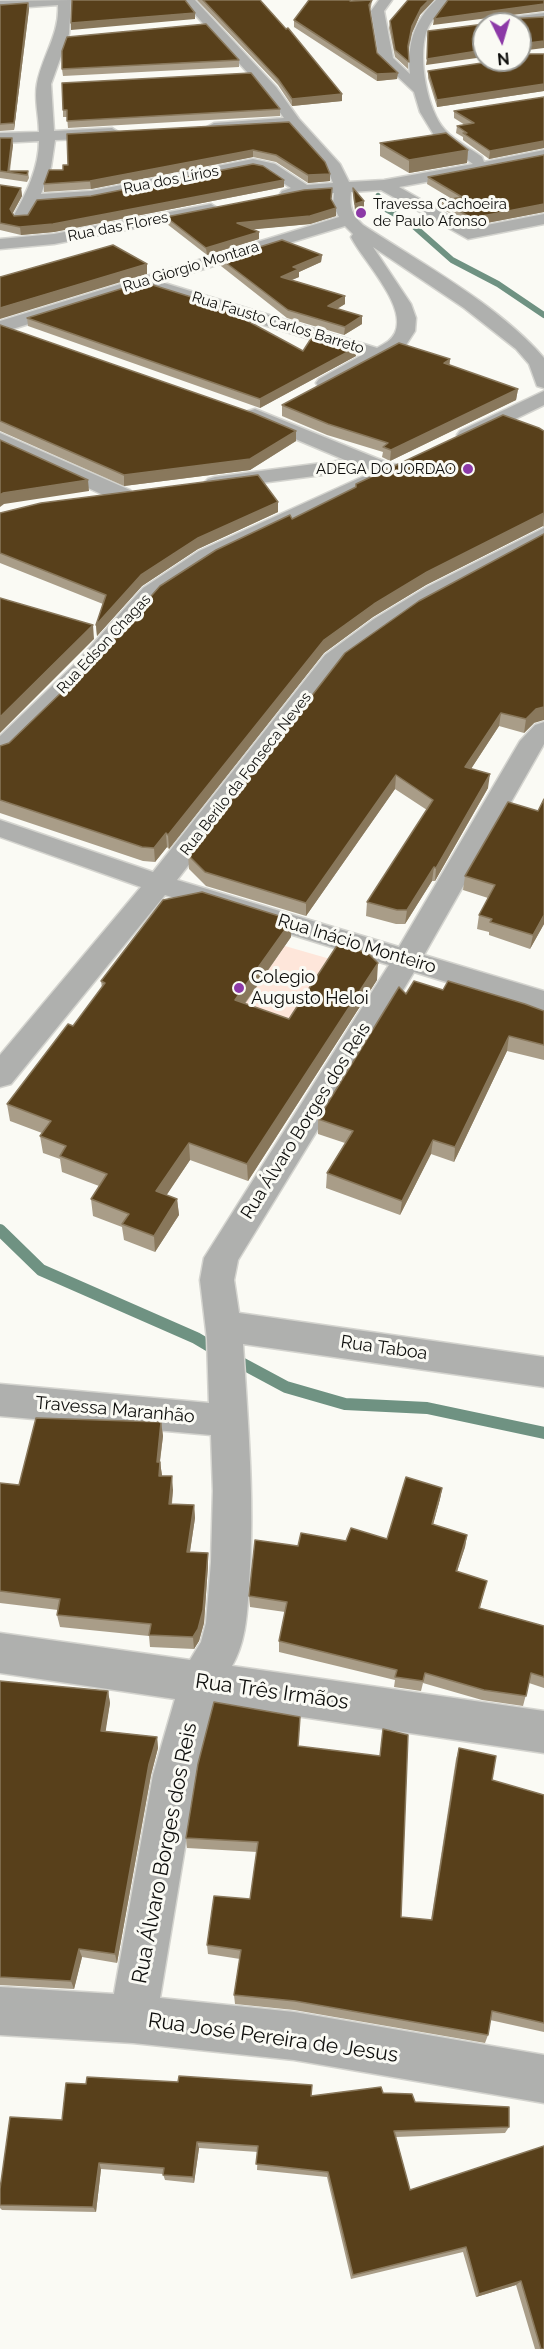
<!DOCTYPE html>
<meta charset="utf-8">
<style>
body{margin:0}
#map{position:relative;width:544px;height:2349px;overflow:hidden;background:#fafaf4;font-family:Raleway,sans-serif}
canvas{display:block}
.north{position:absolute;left:472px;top:12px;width:60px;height:60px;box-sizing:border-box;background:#fafaf4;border:2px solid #9c9c97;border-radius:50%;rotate:175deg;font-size:16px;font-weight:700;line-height:24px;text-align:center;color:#0e0e0c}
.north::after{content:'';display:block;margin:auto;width:21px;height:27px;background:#8c39a7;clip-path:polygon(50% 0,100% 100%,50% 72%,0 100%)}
</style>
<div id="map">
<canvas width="544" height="2349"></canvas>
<div class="north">N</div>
</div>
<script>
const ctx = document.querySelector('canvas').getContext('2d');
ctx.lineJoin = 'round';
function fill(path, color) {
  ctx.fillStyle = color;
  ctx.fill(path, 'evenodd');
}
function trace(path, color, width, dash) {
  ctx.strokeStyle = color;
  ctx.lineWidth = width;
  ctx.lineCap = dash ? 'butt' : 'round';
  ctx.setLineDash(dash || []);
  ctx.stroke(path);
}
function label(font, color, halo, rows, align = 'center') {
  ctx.font = font + ' Raleway,sans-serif';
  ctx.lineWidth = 6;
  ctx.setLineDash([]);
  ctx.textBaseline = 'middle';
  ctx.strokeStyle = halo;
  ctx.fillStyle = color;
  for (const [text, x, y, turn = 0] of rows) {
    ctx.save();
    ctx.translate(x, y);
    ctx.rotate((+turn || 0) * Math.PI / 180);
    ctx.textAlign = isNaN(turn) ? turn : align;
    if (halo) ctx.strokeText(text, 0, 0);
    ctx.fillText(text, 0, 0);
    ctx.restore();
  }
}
fill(new Path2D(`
 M285 946 337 961 289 1035 235 1017Z`), '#fee6da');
trace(new Path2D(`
 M378 195 381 200`), '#6f9282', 4.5);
trace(new Path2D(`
 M380 199 386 209 408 221 452 260 498 284 544 315`), '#6f9282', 6);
trace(new Path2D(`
 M0 1230 41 1270 196 1338 218 1351
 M232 1358 286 1387 345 1404 427 1408 544 1433`), '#6f9282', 12);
const street = new Path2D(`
 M71 0 69 34 51 84 54 131 112 128 120 133 112 138 55 140 51 167 41 194 91 191 253 159 275 164 307 185 333 183 327 168 290 127 209 130 207 127 214 123 284 118 266 93 182 0H195L276 87 299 119 340 164 349 182 384 180 473 164 434 135 420 112 414 92 379 59 371 11 379 0H392L384 11 393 58 410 74C407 44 414 21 436 0H450C442 11 430 19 426 33 418 59 427 110 445 130 455 141 470 148 482 157L484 162 544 150V160L399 187 471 228 544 214V224L468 239 381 190 351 192C349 207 352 215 363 225 421 263 500 306 544 358V388L537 386 529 364 516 349 464 308 373 247 411 304 416 318 415 331 404 348 326 389 319 387 316 383 319 379 362 355 143 288 0 333V321L339 217 333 205 334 193C322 194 292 200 282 197L280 194 282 191 291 188 264 171 253 169 91 201 36 205 27 221H15L13 217C26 194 39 168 39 141L0 143V133L39 132C39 116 34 99 37 84 42 56 60 34 58 5L0 9V1ZM345 226 353 234 351 237C363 261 408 306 395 333 391 341 384 344 377 348L161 282Z
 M544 13V21L520 24H484V27L481 24 488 20Z
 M211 204 219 209 217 212 54 244 0 249V239L54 234Z
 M544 391V405L474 439H460L457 435 460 431Z
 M255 409 376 458 391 464 403 465 406 469 403 473 215 561 159 598 94 673 9 755 0 758V736L76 663 143 588 199 551 373 472 368 469 215 489 208 487 204 483 208 479 215 477 345 460 248 419 245 415 248 411Z
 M0 433 130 490 133 495 130 500 122 501 114 500 0 447Z
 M544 528V544L417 613 343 665 177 880 399 947 520 741 535 725 544 722V744L424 955 544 991V1012L414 972 238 1260 234 1280 239 1313 544 1357V1387L243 1344C248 1424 255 1505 249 1586 247 1614 246 1642 232 1666L544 1711V1753L215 1704 197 1775 160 1998 294 2012 544 2055V2103L294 2060 133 2043 0 2035V1987L114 1994 153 1775 175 1699 0 1673V1633L190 1660 201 1642 206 1623 211 1562 213 1491 211 1435 0 1416V1384L209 1403 207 1339 200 1280 204 1258 389 965 165 895 11 1084 0 1087V1055L141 887 0 837V820L153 872 325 655 374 619 427 587Z`);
trace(street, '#d4d4cf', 3);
fill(street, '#afb0ae');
fill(new Path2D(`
 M197 0H234L342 101 292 106 278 85Z
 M372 0 371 7 370 10 377 53 397 79 377 81 294 27V20L350 1Z
 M408 0H434L420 15 412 33 408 50V69L395 57 389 28 390 21Z
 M28 3 29 9 14 130 0 131V5Z
 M544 54V91L437 107 428 78V71Z
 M239 60V67L63 76 62 69Z
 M544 97V148L489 159 463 140V137L456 133 457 126 465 125 454 118V111Z
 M280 109V116L68 128 67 117H63V110Z
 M289 122 330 174V181L308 183 276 162 253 157 91 189 44 192V184L63 170 68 165Z
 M0 138 13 145 10 171H28L29 178 27 182 0 178Z
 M380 143 468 150 467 163 409 173 380 156Z
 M544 155V213V212L471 226 441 208V201L452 199 427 184 428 177Z
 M284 180V187L54 232 21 235 0 230V185L21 188 22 196 13 213 14 216 28 215 91 196Z
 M353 188 364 201V209L355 211 353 195Z
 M331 199 336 216 310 224 253 229 259 232V239L207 255 167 224 166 217Z
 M322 255 321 262 299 272V277L292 280 345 296V304L337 309 362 316V324L344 335 287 318 221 266V259Z
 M27 318 303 351 356 356 260 408 28 326Z
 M0 325 296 441 250 470 124 486 0 431Z
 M450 359 449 365 518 389 516 400 390 461 382 457 383 452 327 435 282 416V405Z
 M544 431V527L543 526 426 585 373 617 324 653 169 849 167 847 155 862 143 861 0 813V746L9 743 292 519 355 488 356 484Z
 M278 502V512L198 549 142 586 97 636 96 625 103 604 0 563V513Z
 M544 534 534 723 524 733 499 726 471 769 488 788 435 881H432L405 924H396L366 916 367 902 427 810 395 789 306 916 206 886 189 869 188 855Z
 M544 799V924L530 949 489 935V932L477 929 479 915 488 898 463 890 465 876 538 811Z
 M291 937 245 1004 289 1019 377 980 248 1181 190 1160 166 1195 177 1199 179 1215 155 1252 124 1240 122 1227 93 1216 91 1199 99 1186 62 1172 60 1159 43 1153 40 1136 42 1133 10 1121 7 1104 73 1026 102 988 101 981Z
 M443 990 544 1011V1060L507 1051 454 1162 431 1154 400 1215 326 1188 327 1173 345 1143 318 1134V1119L406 994Z
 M161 1422 163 1436 160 1462 162 1476 173 1490 172 1504 194 1505 195 1518 190 1552 208 1553V1566L204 1623 199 1641 194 1649 150 1647 149 1636 60 1627 57 1615 58 1610 0 1603V1483L19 1485Z
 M442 1488 440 1499 433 1525 467 1535 465 1547 457 1571 484 1592 480 1608 544 1626V1688L529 1683 523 1706 482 1700 423 1683 421 1691 394 1687 395 1680 279 1652V1641L285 1612 250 1607 249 1596 298 1546 346 1541 387 1539Z
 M0 1681 108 1691 110 1703 105 1731 157 1737 158 1748 151 1775 117 1963 82 1957 74 1989 0 1985Z
 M299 1746 401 1917 431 1920 456 1759 459 1748 492 1780 544 1795V2032L490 2020 488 2035 485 2043 294 2010 235 2004 234 1995 240 1959 208 1954 207 1945 250 1899 257 1852 187 1848 186 1838Z
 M383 2093 509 2127 505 2133 396 2137 410 2190 544 2146V2349H535L516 2285 476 2297 463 2252 351 2279 327 2177 257 2170 258 2152 199 2148 194 2183 165 2180 163 2174 101 2169 96 2212 2 2210 0 2208V2189L62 2120 311 2096Z`), '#a99d88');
fill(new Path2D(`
 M429 0H434L420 15 412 33 408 52 412 26 421 8Z
 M28 3 29 9 14 130V123Z
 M544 4V11L433 25 434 19Z
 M195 13V19L71 30V23Z
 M544 41V48L520 51V44Z
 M484 50V57L426 65 427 59Z
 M398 73 397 79 377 81V74Z
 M544 84V91L437 107V100Z
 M342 94V101L292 106V99Z
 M12 138 13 145 9 172H8Z
 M544 141V148L489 159 490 151Z
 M253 150V157L91 189 90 181Z
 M468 150 467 163 409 173V160Z
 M330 174V181L308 183V175Z
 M284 180V187L54 232 21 235 20 227Z
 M21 188 22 196 11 216 10 209Z
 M364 201V209L355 211V204Z
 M544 204V212L471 226 472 218Z
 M336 208V216L310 224 237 231V223Z
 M259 232V239L207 255 206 248Z
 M322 255 321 262 299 272V277L281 284V277L293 267Z
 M147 264V274L0 319V308Z
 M345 296V304L328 314V306Z
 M362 316V324L344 335 345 327Z
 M357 347 356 356 260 408V399Z
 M450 359 449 369 444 363Z
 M518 389 516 400 390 461 391 450Z
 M296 431V441L250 470 124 486V475Z
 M88 480 89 491 4 504 0 507V495L3 493Z
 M278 502V512L198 549 142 586 97 636 96 625 141 575 198 538Z
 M544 513 543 526 426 585 373 617 324 653 169 849 168 835 324 640 374 604 427 572Z
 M93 625 94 639 0 733V717Z
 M544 707V720L534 723 524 733 526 719 536 709Z
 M501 713 499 726 463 781 465 767Z
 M490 774 488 788 435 881 436 868Z
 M396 775 395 789 306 916V903Z
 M166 833 167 847 155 862 154 848Z
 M434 867 432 881 405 924 407 910Z
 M544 915V924L530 949 533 935Z
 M292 920 291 937 235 1017V1000Z
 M378 963 377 980 248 1181 247 1164Z
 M509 1036 507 1051 454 1162 455 1147Z
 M433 1140 431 1154 400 1215 402 1201Z
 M189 1143 190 1160 158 1208 156 1191Z
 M177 1199 179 1215 155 1252 154 1236Z
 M161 1422 163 1436 158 1475 157 1462Z
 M160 1462 162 1475 160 1490 159 1476Z
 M172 1476 173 1490 170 1517 169 1504Z
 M442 1488 440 1499 430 1535 432 1524Z
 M194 1505 195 1518 188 1564 187 1552Z
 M467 1535 465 1547 454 1581 456 1571Z
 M208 1553V1566L204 1623 199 1641 194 1649 193 1637Z
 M108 1691 110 1703 104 1742 101 1731Z
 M157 1737 158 1748 151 1775 117 1963 115 1954 149 1764Z
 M79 1949 82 1957 74 1989 71 1981Z
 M197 2142 199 2148 194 2183 193 2177Z
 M99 2163 101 2169 96 2212 93 2207Z
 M521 2281 516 2285 476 2297 479 2294Z`), '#89785c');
const building = new Path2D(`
 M72 0H185L195 13 71 23Z
 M203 0H260L286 29 288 28 342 94 292 99 278 79Z
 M309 0H350V1L372 0 369 5 377 53 398 73 377 74 294 20Z
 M408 0H429L421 8 412 26 408 46 409 62 395 50 390 21Z
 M448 0H544V4L434 19Z
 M28 3 14 123 0 124V5Z
 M544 17V41L520 44V45V24H484V50L427 59 428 31 485 24 487 20Z
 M206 24 239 60 62 69V51L67 37Z
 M520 54H544V84L437 100 428 71 502 60H520Z
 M251 73 280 109 67 121V110H63L62 83Z
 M544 97V141L490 151 463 133H467L457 126 474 123 454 111Z
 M289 122 325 162 330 174 308 175 276 155 253 150 90 181 44 184 49 170H63V165H68L67 134Z
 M446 133 468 150 409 160 380 143Z
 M0 138H12L8 171H28L27 175 0 171Z
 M544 155V204L472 218 441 201 462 197 428 177Z
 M253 164 263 166 284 180 53 224 20 227 0 223V185L21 188 10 209 14 216 28 215 37 200 91 196Z
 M332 188 331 199 336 208 310 216 237 223 259 232 206 248 166 217 304 190Z
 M353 188 364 201 355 204Z
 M282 240 322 255 293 267 299 269 281 277 345 296 328 306 362 316 345 327 288 310 221 259Z
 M113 245 147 264 0 308V277Z
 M143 282 220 306 303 351 314 334 357 347 260 399 27 318Z
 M0 325 253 413 296 431 250 459 124 475 0 421Z
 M399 343 450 359 444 363 518 389 391 450 383 447 388 443 328 424 282 405Z
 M503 415 539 428 544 431V513L427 572 374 604 324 640 168 835 166 833 154 848 142 847 0 800V746L9 743 94 661 160 586 216 550 290 515 292 519 356 487V484Z
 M0 440 88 480 3 493 0 495Z
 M258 475 278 502 198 538 141 575 96 625 106 595 0 553V513L41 503Z
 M544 534V707L536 709 526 719 501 713 465 767 490 774 436 868 434 867 407 910H397L367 902 433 800 396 775 306 903 205 872 188 855 345 653 419 601Z
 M0 598 93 625 0 717Z
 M544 799V915L533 935 490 922 492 919 479 915 495 885 465 876 508 802 538 811Z
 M202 892 292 920 235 1000 289 1019 338 944 368 953 378 963 247 1164 189 1143 156 1191 177 1199 154 1236 122 1224 129 1214 91 1199 107 1174 60 1156 66 1146 40 1136 51 1121 7 1104 68 1024 73 1026 105 983 101 981 163 900Z
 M414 981 443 990 448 981 525 1004 544 1011V1045L509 1036 455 1147 433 1140 402 1201 327 1173 353 1131 318 1119 399 987 406 994Z
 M36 1418 161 1422 157 1462H160L159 1476H172L169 1504 194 1505 187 1552 208 1553 203 1610 198 1629 193 1637 149 1635 151 1624 57 1615 60 1599 0 1591V1483L19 1485Z
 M406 1477 442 1488 432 1524 467 1535 456 1571 487 1581 479 1608 544 1626V1677L531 1673 526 1696 484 1690 425 1673 423 1681 395 1677 397 1670 279 1641 287 1602 249 1596 255 1540 298 1546 301 1533 346 1541 351 1528 387 1539Z
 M0 1681 108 1691 101 1731 157 1737 149 1764 115 1954 79 1949 71 1981 0 1977Z
 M214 1702 300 1717 298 1746 380 1756 383 1729 408 1735 401 1917 432 1920 459 1748 496 1756 492 1780 544 1795V2023L492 2011 488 2035 295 2001 234 1995 241 1950 207 1945 214 1896 250 1899 258 1842 186 1838 198 1764Z
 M179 2076 312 2085 311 2096 381 2087 383 2093 412 2094 415 2102 509 2107V2127L394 2131 410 2190 544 2146V2349H541L521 2281 479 2294 466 2247 353 2275 328 2172 256 2164 258 2146 197 2142 193 2177 163 2175 164 2168 99 2163 93 2207 0 2205V2189L10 2117 62 2120 66 2083 86 2084 87 2077 178 2082Z`);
fill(building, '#58401b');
trace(building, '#89785c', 1.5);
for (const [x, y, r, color] of [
 [361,213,6,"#8c39a7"],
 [468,469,6,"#8c39a7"],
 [239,988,6,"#8c39a7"]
]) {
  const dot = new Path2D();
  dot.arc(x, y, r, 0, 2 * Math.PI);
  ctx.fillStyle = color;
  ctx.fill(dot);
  trace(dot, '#fafaf4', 2);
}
label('15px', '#0e0e0c', '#fafaf4', [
 ["Rua dos Lírios",171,180,-11],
 ["Rua das Flores",118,227,-11],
 ["Rua Giorgio Montara",191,267,-17],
 ["Rua Fausto Carlos Barreto",278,323,17],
 ["Rua Edson Chagas",104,644,-47],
 ["Rua Berilo da Fonseca Neves",246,774,-52]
]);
label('15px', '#0e0e0c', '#fafaf4', [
 ["Travessa Cachoeira",373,204],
 ["de Paulo Afonso",373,221],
 ["ADEGA DO JORDAO",456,469,"right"]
], 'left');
label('18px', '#0e0e0c', '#fafaf4', [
 ["Rua Inácio Monteiro",357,944,17],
 ["Rua Álvaro Borges dos Reis",306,1121,-58],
 ["Rua Taboa",384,1348,8],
 ["Travessa Maranhão",115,1410,5]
]);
label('18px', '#0e0e0c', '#fafaf4', [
 ["Colegio",251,978],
 ["Augusto Heloi",251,999]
], 'left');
label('21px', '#0e0e0c', '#fafaf4', [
 ["Rua Três Irmãos",272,1692,8],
 ["Rua Álvaro Borges dos Reis",165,1853,-79],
 ["Rua José Pereira de Jesus",273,2038,8]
]);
</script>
